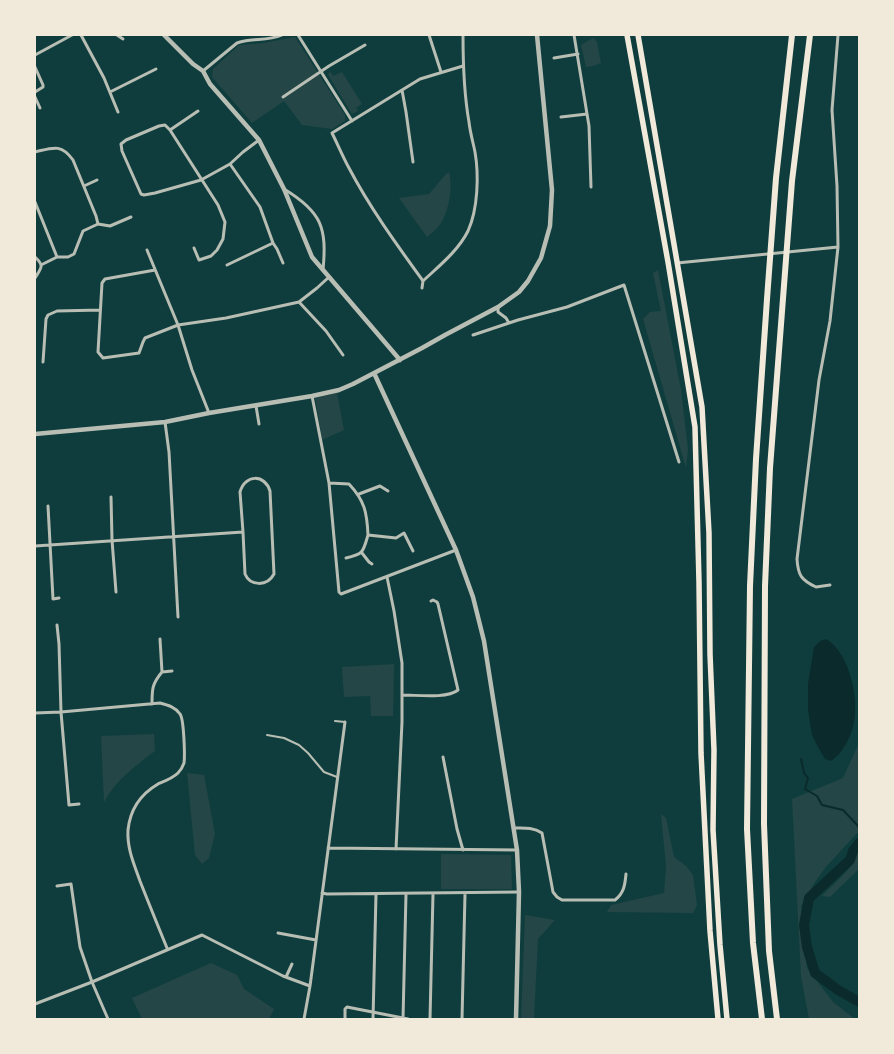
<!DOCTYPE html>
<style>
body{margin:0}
#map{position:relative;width:894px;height:1054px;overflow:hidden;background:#0f3d3e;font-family:"Nunito Sans",sans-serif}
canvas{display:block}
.frame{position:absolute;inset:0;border:36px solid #f1e9da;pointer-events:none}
</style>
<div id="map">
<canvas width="894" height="1054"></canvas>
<div class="frame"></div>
</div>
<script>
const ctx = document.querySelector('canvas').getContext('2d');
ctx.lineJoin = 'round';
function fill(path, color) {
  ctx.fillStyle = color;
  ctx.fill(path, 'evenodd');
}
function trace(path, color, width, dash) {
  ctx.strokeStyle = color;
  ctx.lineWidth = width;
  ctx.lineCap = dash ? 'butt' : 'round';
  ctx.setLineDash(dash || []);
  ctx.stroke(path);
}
fill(new Path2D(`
 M295 37 345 115V121L332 129 302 125 284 101 252 123 212 77 213 69 239 45 263 43Z
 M594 38 597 42 601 63 593 66 586 67 581 45 591 39Z
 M330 71 333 76 342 72 362 104 356 108 358 111 352 114 328 75Z
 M449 172C453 186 449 211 441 223 438 228 432 233 427 237L399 198 429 194 446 174Z
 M658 270 681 390 688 449 686 468 643 319 650 312 661 311 653 273Z
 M337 393 344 430 322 440 315 397Z
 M394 664 393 716H371L370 696 344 697 342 667Z
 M154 734 155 751C135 766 116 780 104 802L101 736Z
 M859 743V831L825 868 815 882 801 906 807 968 833 1002 855 1019H809L801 976 792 799 843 778Z
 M187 773 204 775 215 834 209 858 202 864 195 855Z
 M661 814 666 818 674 857 686 866 693 875 697 905 693 913 607 912 611 905 664 893 666 866Z
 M859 848V869L830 897 822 896C836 881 854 869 859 848Z
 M441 854 511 855 512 889H441Z
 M525 915 555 920 538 939 534 1019H521Z
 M211 963 237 975 244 989 274 1009 269 1019H142L132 998Z`), '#244646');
fill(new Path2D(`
 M826 639C851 653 862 707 851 733 849 739 844 748 840 753 838 756 834 758 831 761L825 759 818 747 812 735 808 710V684L814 647 820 641Z`), '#0a2a2b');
trace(new Path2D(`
 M801 759 804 773 808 778 805 789 817 796 822 805 843 810 859 827`), '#0a2a2b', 2);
trace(new Path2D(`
 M859 843 853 851 850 860 809 898 804 925 807 947 815 973 838 990 859 1002`), '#0a2a2b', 10);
trace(new Path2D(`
 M335 721 345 722
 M267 735 284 738 299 745 308 753 324 772 337 777`), '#b8beb3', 2);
trace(new Path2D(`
 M81 35 104 78 118 112
 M117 35 123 39
 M298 35 352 121
 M429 35 441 72
 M574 35 589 126 591 187
 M35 55 72 35
 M554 58 578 54
 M35 67 43 85V87L35 92
 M203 71 237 43C252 37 266 42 282 35
 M402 90 406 112 413 162
 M110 92 156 69
 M35 97 40 108
 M283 97 329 66 365 45
 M198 111 170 130 165 125 159 126 126 140 121 144 122 151 141 194 144 195 155 193 201 180 230 164 243 152 259 140
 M561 117 587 114
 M170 130 218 205 225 222 223 239 217 250 211 256 199 260 194 248
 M35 152C52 148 61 143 73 160L96 216 98 224
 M230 164 260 207 273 243 277 249 283 263
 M84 186 97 180
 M284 189C322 212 327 228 323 270
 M35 202 57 257
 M98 224 110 226 131 217
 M147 250 178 325 192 370 209 413
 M35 257C45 266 41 268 35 278
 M677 263 838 247
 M41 265 57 257H68L74 254 83 231 98 224
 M227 265 273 243
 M155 270 105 279 102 283 98 352 103 358 139 353 143 342 145 338 178 325 226 318 299 302 317 288 329 277
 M423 281C439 266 458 251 468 231 478 209 479 175 475 152 473 142 470 132 469 122 464 94 463 64 463 35
 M422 288 423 281C397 245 370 208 349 168 343 157 338 145 332 133L420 79 463 66
 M299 302 326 331 343 355
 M498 307V312L506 318 509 323
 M473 335 518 320 567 307 624 285 679 462
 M43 362 46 319 48 315 57 311 100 310
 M312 396 329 483 339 592 341 594 456 550
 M256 406 259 424
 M165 422 169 452 178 617
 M329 483 349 484C365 501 367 513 368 535L396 538 404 533 413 551
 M359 494 380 486 388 491
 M111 497 112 540 116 592
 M48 506 53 599 59 598
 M35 546 243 532 240 492C245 474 265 474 270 491L274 574C267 587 250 586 245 574L243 532
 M362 553 369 562 372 564
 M346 558C364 554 363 552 368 535
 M387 577 394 611 402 663V722L396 849
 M830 585 816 587C801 580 798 575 797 559L819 380 830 321 838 247 837 186 832 110 838 35
 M57 625 59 644 61 712 69 805 79 804
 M162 672 172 671
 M403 695C417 695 447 699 458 690L438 604 437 602 433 600 431 601
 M152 704C152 689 152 684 162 672L160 639
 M35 713 61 712 160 703C168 705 175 707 180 714 184 719 185 756 184 763 183 766 180 771 178 773 173 778 165 781 158 784 141 794 130 810 128 830 127 849 134 864 140 881 149 904 158 926 167 948
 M443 757 457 829 463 850
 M514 828C524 828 533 827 542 833L553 892 557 897 562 900H615C624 893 625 885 626 874
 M328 848 517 850
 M57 886 71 884 80 947 92 982 108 1019
 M322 893 327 894 519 892
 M278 933 316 940
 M286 977 292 964
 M35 1004 92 982 202 935 283 976 310 986
 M304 1019 310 986 345 722
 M345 1019V1009L347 1007 408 1019
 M373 1019 376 894
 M403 1019 406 894
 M430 1019 433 894
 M462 1019 465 894`), '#b8beb3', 3);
trace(new Path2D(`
 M164 35 193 64 203 71 210 84 259 140 284 189 312 257 400 360
 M374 373 456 550 473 597 484 641 517 850 519 892 516 1019
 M35 434 165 422 209 413 312 396 339 390 353 384 422 348 445 335 498 307 519 292 528 281 541 258 550 226 552 190 537 35`), '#b8beb3', 4.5);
trace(new Path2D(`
 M627 35 668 262 695 427 699 582 701 753 710 931 718 1019
 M638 35 702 407 709 533 710 654 714 750 713 830 720 945 727 1019`), '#f1e9da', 5.5);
trace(new Path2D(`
 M762 1019 753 943 747 829 750 586 756 459 767 299 776 178 792 35
 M777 1019 769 951 764 824 765 586 770 468 792 181 810 35`), '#f1e9da', 6);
</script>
